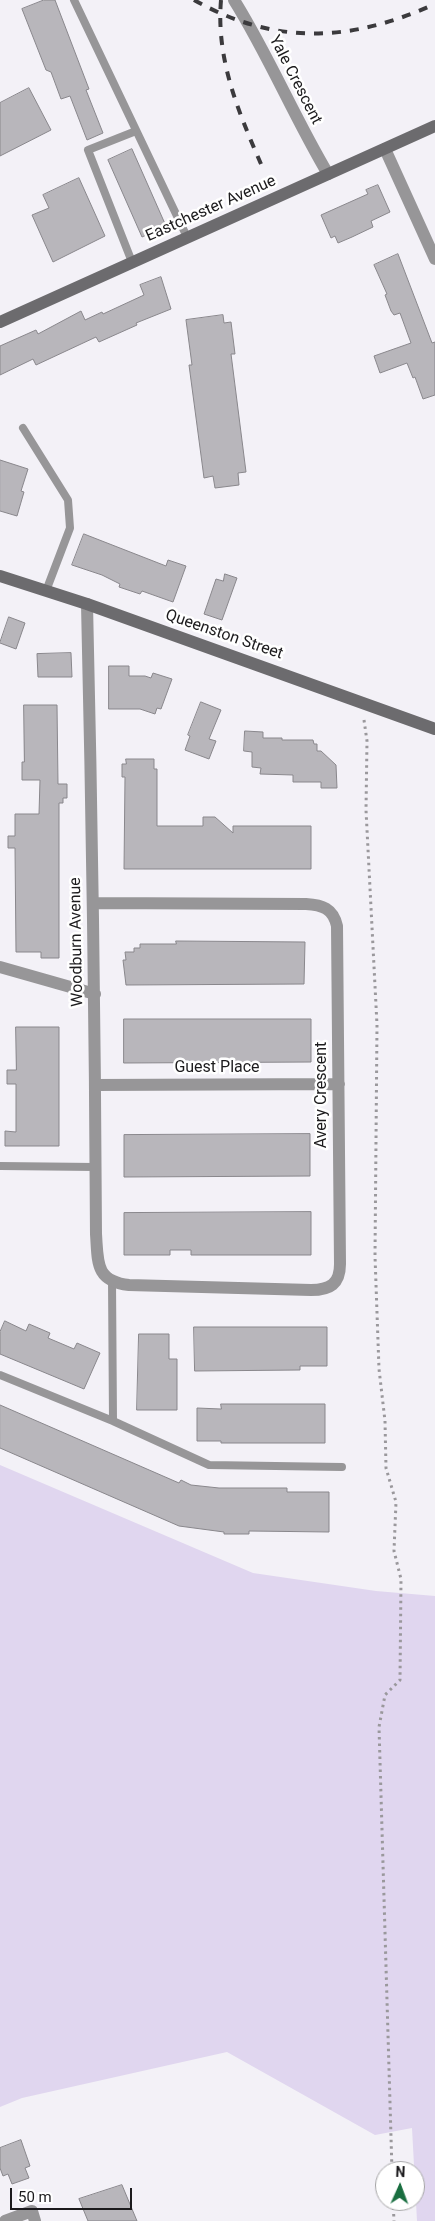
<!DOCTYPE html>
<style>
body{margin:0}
#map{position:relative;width:435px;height:2221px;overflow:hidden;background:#f3f1f7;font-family:Roboto,sans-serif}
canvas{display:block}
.north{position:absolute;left:375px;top:2161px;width:50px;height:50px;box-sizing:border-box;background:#fff;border:1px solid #a4a4a5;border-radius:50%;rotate:2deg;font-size:14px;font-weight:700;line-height:20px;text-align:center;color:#1c1b1d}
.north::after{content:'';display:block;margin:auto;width:18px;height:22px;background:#196e40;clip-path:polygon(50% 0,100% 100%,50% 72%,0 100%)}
.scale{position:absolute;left:10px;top:2188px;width:122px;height:22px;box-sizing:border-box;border:2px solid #1c1b1d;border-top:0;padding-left:6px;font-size:15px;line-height:18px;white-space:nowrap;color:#1c1b1d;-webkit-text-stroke:4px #fff;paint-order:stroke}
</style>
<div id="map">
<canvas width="435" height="2221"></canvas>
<div class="north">N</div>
<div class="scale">50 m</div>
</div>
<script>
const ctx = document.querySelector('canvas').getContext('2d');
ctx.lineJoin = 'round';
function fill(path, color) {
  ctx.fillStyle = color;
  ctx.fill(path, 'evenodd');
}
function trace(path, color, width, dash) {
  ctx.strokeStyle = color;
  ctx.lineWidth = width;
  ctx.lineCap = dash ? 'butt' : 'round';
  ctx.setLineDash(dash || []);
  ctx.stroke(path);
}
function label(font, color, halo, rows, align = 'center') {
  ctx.font = font + ' Roboto,sans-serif';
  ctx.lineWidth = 5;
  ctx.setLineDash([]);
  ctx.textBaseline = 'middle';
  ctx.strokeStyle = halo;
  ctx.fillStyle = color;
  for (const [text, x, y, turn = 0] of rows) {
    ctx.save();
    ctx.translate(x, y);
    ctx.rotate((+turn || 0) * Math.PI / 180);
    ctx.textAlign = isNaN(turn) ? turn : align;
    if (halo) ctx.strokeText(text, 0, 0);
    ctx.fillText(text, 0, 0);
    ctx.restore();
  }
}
fill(new Path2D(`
 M0 1465 253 1573 376 1591 435 1596V2221H417L412 2128 375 2135 227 2052 22 2098 0 2107Z`), '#e0d6ef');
const building = new Path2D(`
 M44 0H55L89 89 86 90 103 133 87 140 70 96 61 99 51 72 46 70 22 9Z
 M29 88 51 130 0 156V103Z
 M132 149 166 226 142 237 108 160Z
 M79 178 105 236 53 262 32 215 49 208 43 195Z
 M378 185 390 212 371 221 373 227 352 237 338 243 335 236 331 238 321 215 368 194 366 190Z
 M398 254 432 343 435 342V395L423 399 415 377 413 378 407 363 380 373 374 356 411 343 400 313 394 315 391 311 385 295 387 294 374 265Z
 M161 277 171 309 136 323 137 325 99 342 96 337 36 365 33 359 0 375V346L36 330 38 334 81 311 85 320 102 312 103 314 144 295 140 285Z
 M223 315 224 323 231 322 235 354H231L246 472 238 473 239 485 215 488 213 476 204 478 189 365H192L186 320Z
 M0 460 28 469 21 491 24 492 17 516 0 511Z
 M84 534 166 566 168 560 186 566 173 602 142 591 140 594 119 587 120 584 102 575 72 565Z
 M225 574 237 578 222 620 204 614 216 579 223 581Z
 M9 617 25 623 16 649 0 643Z
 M71 653 72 677H38L37 654Z
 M109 666H129V676H145L151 678 153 673 172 679 161 709 157 708 155 714 140 709H109Z
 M201 702 221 710 209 739 216 741 209 759 185 750 190 736 188 735Z
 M24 705H57L58 784H67V798H63V803H59V958H41V952H16L15 848H8V836H15V814H39L40 780H22V762H24Z
 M245 731 263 732V738H282V740H313L314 744H317V751H321L336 765 337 788H321V782H293V775L260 774 261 768 252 767V752L244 751Z
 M126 759H154V769H157V826H203V817H215L233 833V826H311V869H124L125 777H122V764H126Z
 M176 941 305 942 304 984 126 985 123 960H126L125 952H134V948H140V944H176Z
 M124 1019H311V1062L124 1063Z
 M16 1027H59V1146H5V1131L16 1132V1084H7V1070H16Z
 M310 1134V1176L124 1177V1135Z
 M311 1212V1255H191V1250H170V1255H124V1213Z
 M5 1321 26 1331 29 1324 50 1333 48 1338 74 1349 77 1343 100 1353 84 1389 0 1354V1332Z
 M194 1327H327V1366H300V1370L195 1371Z
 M139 1334H169V1359H177V1410H137Z
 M221 1404H325V1443H221V1441H197V1408L221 1409Z
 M0 1405 179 1483 181 1480 191 1485 219 1488H287V1492H329V1532L249 1531V1534H224V1532L179 1526 0 1448Z
 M21 2140 30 2166 25 2168 29 2178 12 2184 8 2174 3 2176 0 2168V2148Z
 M122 2185 137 2221H88L79 2199Z`);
fill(building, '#b8b6bb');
trace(building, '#89878c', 1);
trace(new Path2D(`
 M364 720 367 741 366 810 377 1025 375 1256 379 1369 385 1421 386 1468 396 1502 394 1551 401 1579 400 1680 385 1695 379 1727 392 2171
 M393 2201 394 2221`), '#9a989c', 3, [2.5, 4]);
trace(new Path2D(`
 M74 0 187 237
 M132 262 88 150 136 131
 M23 428 68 500 70 528 46 591
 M0 1166 95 1167
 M112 1281 113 1421 209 1465 342 1467
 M0 1375 113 1421`), '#979698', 8);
trace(new Path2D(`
 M234 0C269 56 294 117 328 174
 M385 149 435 259
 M87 604C92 814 95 1024 96 1234 98 1262 95 1281 129 1285L311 1290C330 1290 340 1284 340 1264L337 926C333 908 322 905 306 904L93 903
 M0 967 95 994
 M95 1085 339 1084
 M5 2221 32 2211 35 2221`), '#979698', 12);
trace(new Path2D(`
 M0 322 435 126
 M0 576 87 604 435 729`), '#6c6b6e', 12);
trace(new Path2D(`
 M194 0C276 46 351 42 435 4
 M221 0C216 59 238 111 261 164`), '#3b3a3d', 4, [9, 9]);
label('16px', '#1c1b1d', '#fff', [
 ["Yale Crescent",295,80,63],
 ["Eastchester Avenue",211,209,-24],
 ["Queenston Street",224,635,19],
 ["Woodburn Avenue",77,942,-91],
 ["Guest Place",217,1068],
 ["Avery Crescent",322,1095,-90]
]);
</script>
